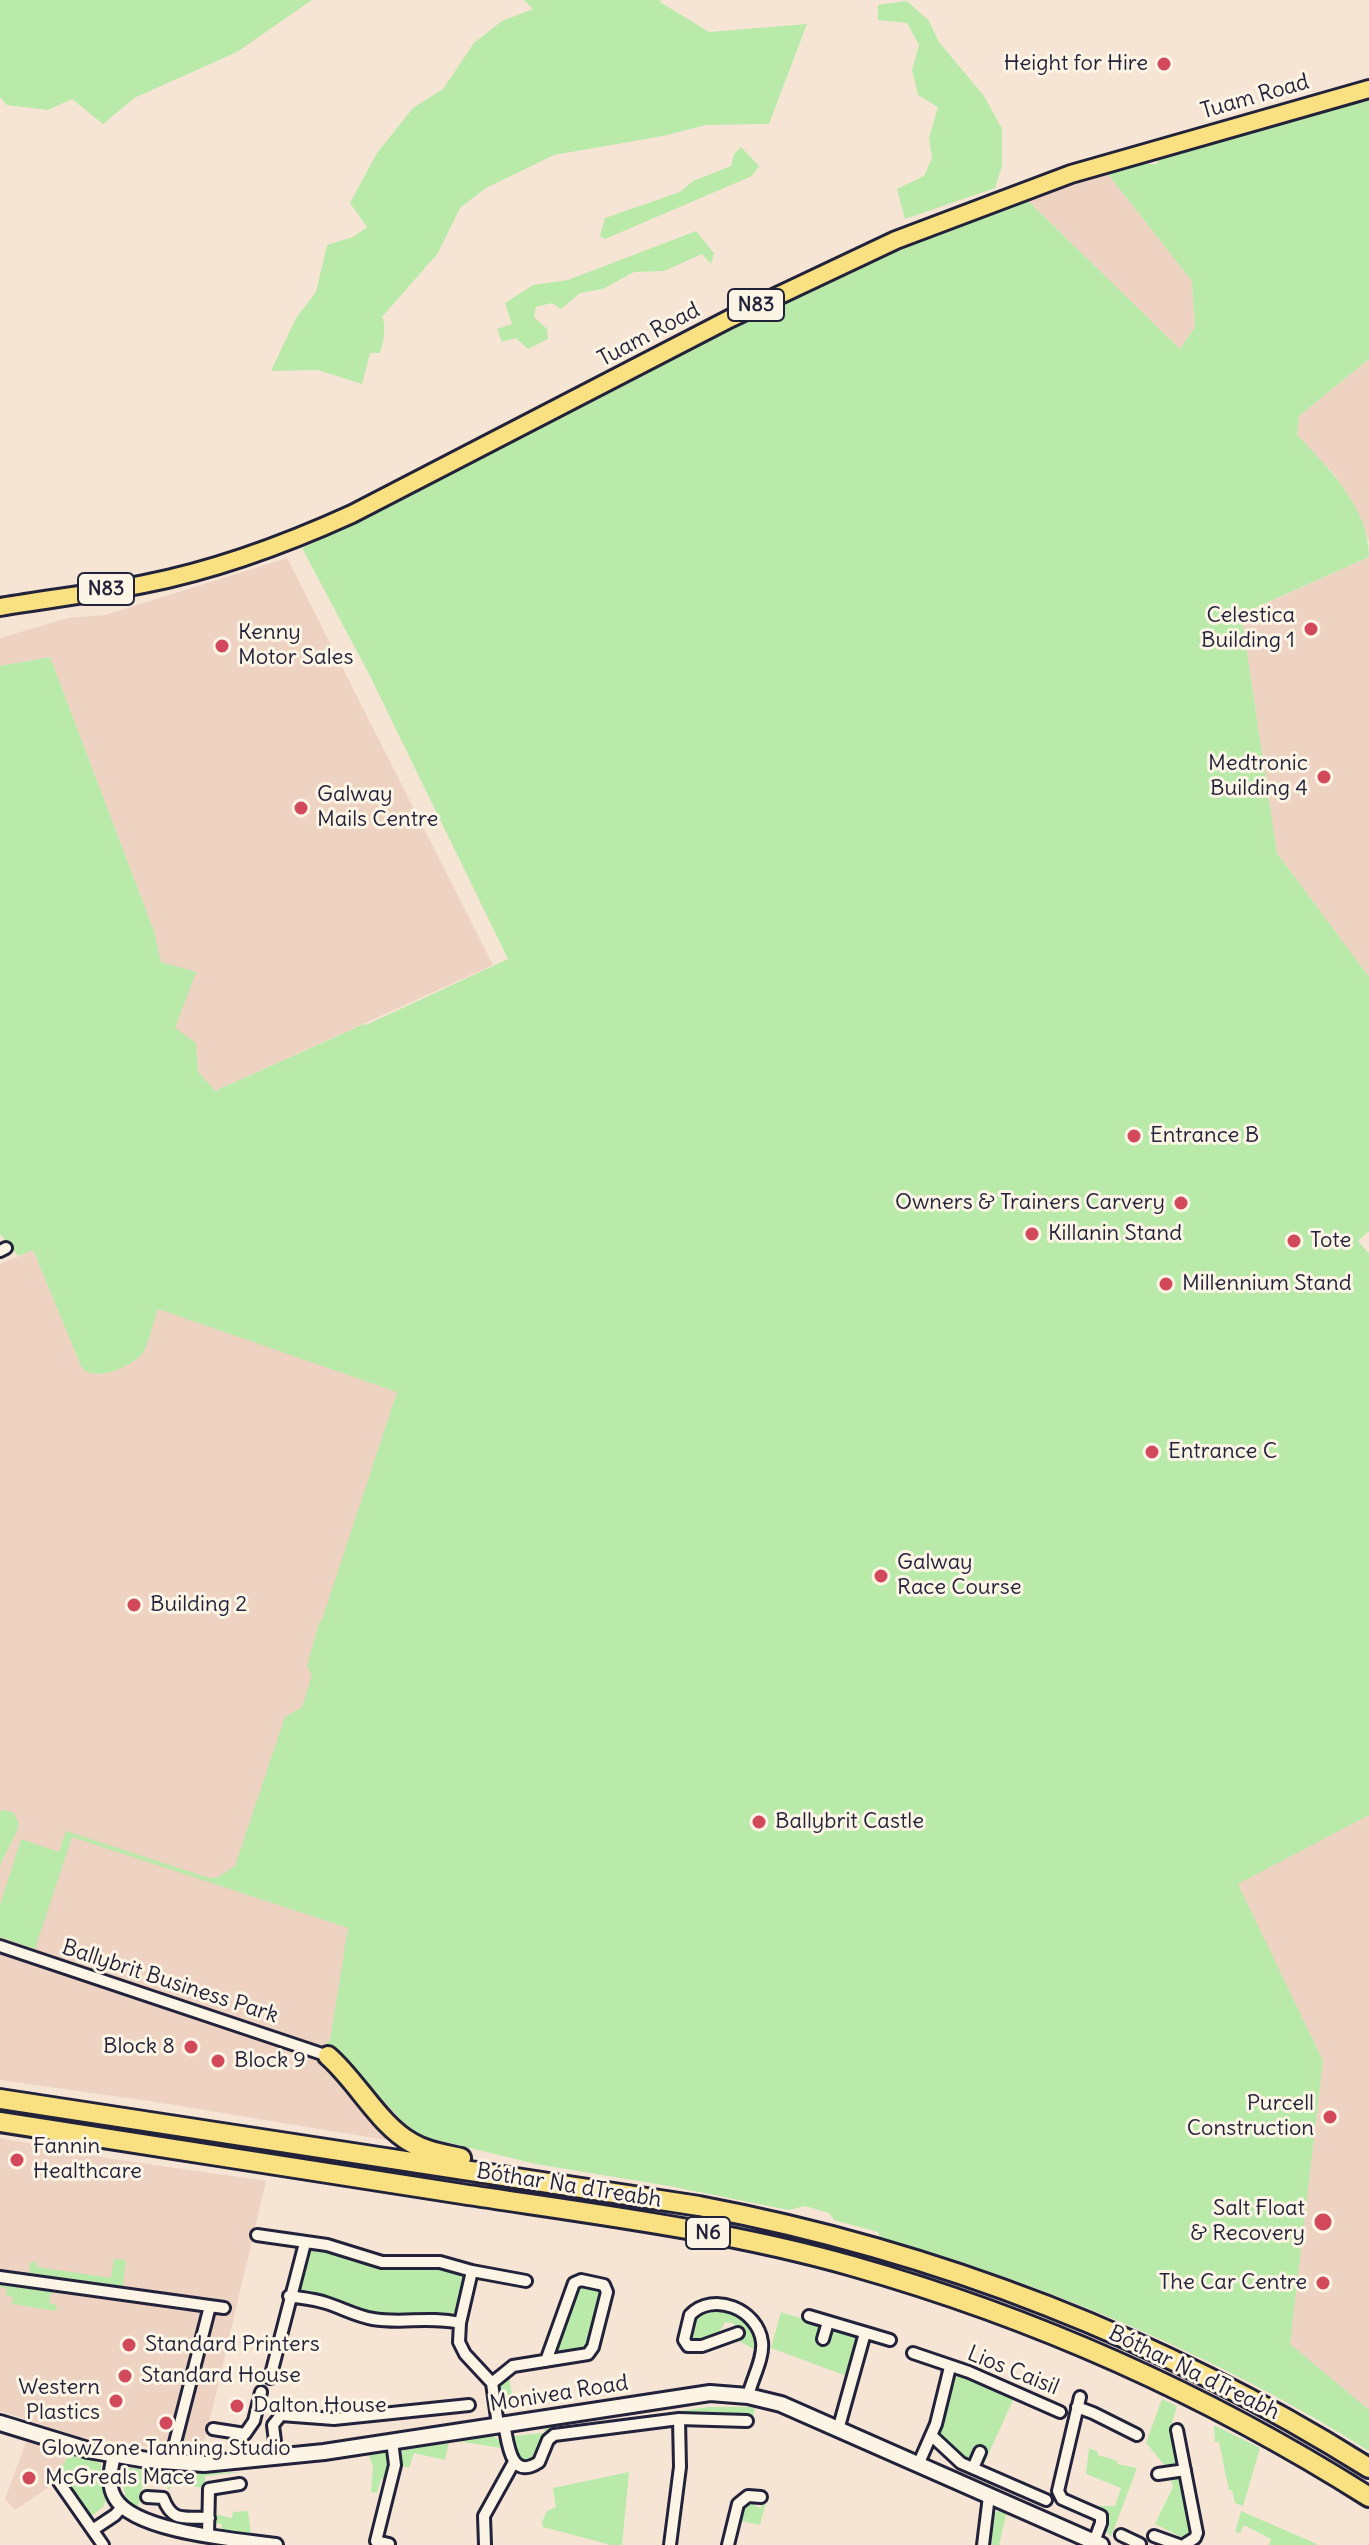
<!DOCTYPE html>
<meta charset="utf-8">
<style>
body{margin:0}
canvas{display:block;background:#f6e5d5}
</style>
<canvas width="1369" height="2545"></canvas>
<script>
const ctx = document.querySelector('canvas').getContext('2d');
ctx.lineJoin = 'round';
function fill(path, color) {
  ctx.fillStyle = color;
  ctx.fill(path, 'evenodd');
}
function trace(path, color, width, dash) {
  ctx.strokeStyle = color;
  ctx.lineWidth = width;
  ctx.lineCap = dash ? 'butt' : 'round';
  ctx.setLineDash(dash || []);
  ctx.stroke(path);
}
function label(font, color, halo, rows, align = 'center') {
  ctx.font = font + ' Delius,sans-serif';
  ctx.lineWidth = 6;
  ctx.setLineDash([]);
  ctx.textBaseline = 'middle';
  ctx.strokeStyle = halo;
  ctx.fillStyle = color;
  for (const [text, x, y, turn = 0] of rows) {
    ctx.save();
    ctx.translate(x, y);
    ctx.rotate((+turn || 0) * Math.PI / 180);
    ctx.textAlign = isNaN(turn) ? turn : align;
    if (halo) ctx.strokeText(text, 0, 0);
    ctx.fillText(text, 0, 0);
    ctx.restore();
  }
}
fill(new Path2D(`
 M1107 173 1192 281 1195 327 1180 349 1027 200Z
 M1369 359V542L1358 515 1335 475 1297 435 1299 416Z
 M1369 557V977L1277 853 1242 620 1250 617 1249 611Z
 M287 558 493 965 215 1091 198 1072 196 1043 174 1029 154 931 50 657 0 666V638L68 618 105 615Z
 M468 1230 330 2040 324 2045 353 2068 404 2123 386 2140 156 2102 0 2080V1264L33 1250 81 1366 139 1358 142 1354 118 1292Z
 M1369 1815V2451L1331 2426 1287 2366 1323 2061 1237 1883Z
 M0 2138 113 2159 266 2181 203 2448 196 2450 164 2449 80 2437 0 2411Z
 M26 2442 69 2454 52 2485 15 2510 5 2499Z`), '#eed2c2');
fill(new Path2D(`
 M0 0H312L237 52 134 98 103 124 72 99 48 110 7 105 0 97Z
 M524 0H661L660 2 709 32 807 24 769 124 706 125 663 136 554 155 486 188 460 208 438 253 382 317C387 327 383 342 380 353H370L362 384 318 370 271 371 296 318 316 292 327 245 353 237 367 227 350 203 377 153 413 108 443 89 474 43 502 21 533 9Z
 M907 1 929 21 939 42 984 96 1002 129V166L995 188 905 219 897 189 924 176 932 158 929 138 938 107 918 95 912 70 919 45 907 23 878 20V5Z
 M1369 100V359L1299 416 1297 435C1329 468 1369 508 1369 557L1250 610V617L1242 620 1277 853 1369 977V1231L1358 1241 1369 1254V1815L1238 1884 1323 2061 1290 2344 1369 2410V2451C1219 2356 1050 2286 880 2237L878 2232 834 2220 829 2213 805 2206 789 2210 669 2186 536 2164 421 2136 404 2123 353 2068 324 2045 330 2040 348 1928 72 1837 35 1949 0 1937V1905L21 1839 59 1852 66 1831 209 1878 218 1877 235 1866 285 1717 302 1707 312 1675 307 1666 319 1623 322 1620 397 1392 158 1309C153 1323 150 1339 144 1351 137 1365 92 1385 81 1366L33 1250 18 1256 0 1234V666L50 657 154 931 161 962 196 972 175 1028 196 1043 198 1072 215 1091 364 1024 366 1025 508 959 369 674 302 548C544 434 774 291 1027 200L1180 349 1195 327 1192 281 1107 173 1132 164H1157L1159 158 1188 149Z
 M741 147 759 166 752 176 605 239 600 236 605 218 680 192 693 181 731 166 734 154Z
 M696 231 714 253 711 264 702 254 664 271 634 272 603 289 580 293 561 309 552 303 536 307 534 317 547 329 548 339 528 349 516 338 502 342 497 329 512 324 505 303 533 285 568 280Z
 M5 1810 14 1813 19 1825C14 1840 5 1851 0 1867V1811Z
 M318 2248C341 2253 362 2264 385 2267 411 2270 435 2263 461 2271 466 2282 461 2308 451 2316 426 2311 401 2317 376 2314 351 2311 328 2297 303 2293L298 2289 307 2251Z
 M114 2259 126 2260 123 2286 29 2273 30 2263 37 2261V2267L111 2278Z
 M0 2285 67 2294 51 2293 49 2303 57 2305 56 2311 12 2304 13 2297 6 2296 7 2288 0 2287Z
 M580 2285 600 2287 603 2290 589 2346 585 2350 560 2353 555 2346 577 2286Z
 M715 2309C739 2312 760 2324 757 2351L739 2341V2328L733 2323 725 2322C719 2336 702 2347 689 2338 694 2318 693 2312 715 2309Z
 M781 2312 818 2324 821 2330 819 2340 827 2342 830 2333 835 2329 854 2336 858 2343 849 2377 771 2348Z
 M962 2374 1014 2398 983 2466 981 2462 985 2450 977 2447 972 2456 965 2460 956 2454 940 2434 952 2379Z
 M509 2376 514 2408 506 2409 499 2387Z
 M1162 2399 1177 2406 1170 2430 1177 2466 1167 2468 1146 2443Z
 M709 2407H755L753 2417 682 2414 548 2433 543 2429Z
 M1214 2425 1260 2448 1243 2506 1235 2503 1232 2490H1229L1219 2442H1215Z
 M542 2433 546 2436 538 2456 528 2462 519 2460 512 2450 514 2436Z
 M493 2436 500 2441 501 2448 457 2441Z
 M449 2442 445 2460 414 2453 409 2468 400 2465 403 2449Z
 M1089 2448 1098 2452V2455L1118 2461 1117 2464 1137 2468 1111 2537 1107 2532 1108 2513 1099 2506H1115L1121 2488 1086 2474Z
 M385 2451 391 2465 387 2479H381L377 2493 371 2492 373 2467 368 2453Z
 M69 2454 101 2463V2483L107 2498 103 2507 92 2516 64 2480 65 2472 60 2470Z
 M129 2468 183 2473 242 2472 205 2476V2488L176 2484 168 2490 166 2481 143 2484 138 2508 126 2500C125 2489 119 2483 124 2470Z
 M629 2472 622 2545H611L543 2527 542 2522 547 2511 556 2507 553 2488Z
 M1180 2475 1192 2530 1183 2538 1155 2524 1173 2487 1170 2476Z
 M764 2493 768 2494 760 2525 737 2520C739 2508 743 2501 756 2501L755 2506 761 2508Z
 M1002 2509 1007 2511 999 2545H989L993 2516 996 2512Z
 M248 2511 251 2535 221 2532 222 2524 216 2523 214 2514 232 2518 233 2512Z
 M1241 2511 1250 2515 1319 2545H1269L1271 2539 1244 2525 1240 2533 1235 2532Z`), '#b9eaaa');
const minor = new Path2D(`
 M0 1251 6 1248
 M0 1946 328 2056
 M257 2235 327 2245 382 2262H440L472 2271 526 2281
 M472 2271 460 2323 459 2342 465 2354 492 2383 498 2425
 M0 2277 224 2308
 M289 2296C301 2298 314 2299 326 2303 342 2308 356 2316 373 2319 403 2324 428 2316 460 2323
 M809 2316 890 2340
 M738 2333 702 2346H688L684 2340 690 2315C713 2291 758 2309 762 2342 764 2358 752 2379 748 2396
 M823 2339 828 2322
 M913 2353 969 2372 1060 2412
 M270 2378 305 2243
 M492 2383 513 2366 588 2354 593 2347 607 2292 604 2285 581 2280 574 2283 546 2361
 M1080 2397 1058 2491 1062 2499 1101 2516V2523L1094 2542
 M1077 2407 1093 2413 1137 2435
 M504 2424C508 2443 510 2481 539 2462L548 2440 554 2435 679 2419 747 2421
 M213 2429 245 2434 254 2421 261 2392
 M838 2430 865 2333
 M1177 2430 1197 2533 1195 2538 1184 2545
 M932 2436 961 2463 1046 2500
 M277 2458 273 2425 281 2415 334 2419 469 2405
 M170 2462 210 2306
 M918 2465 936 2424 950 2367
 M973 2468 980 2452
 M1158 2474 1185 2470
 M59 2482 103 2545
 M147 2497 163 2498C173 2524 185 2516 209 2518
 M94 2529 115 2515 122 2507
 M1121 2535 1140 2544
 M208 2536 209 2489 240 2484
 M1154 2536 1179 2545
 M389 2544 376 2541 395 2465 392 2441
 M485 2545 484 2516 514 2462
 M670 2545 680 2467 679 2419
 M728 2545 738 2504 748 2496 761 2497
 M983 2545 989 2496`);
const tertiary = new Path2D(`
 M114 2455C111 2469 107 2485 115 2498 134 2532 239 2540 276 2545`);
const secondary = new Path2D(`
 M0 2423 88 2450 147 2460 204 2464 324 2452 710 2393 748 2396 781 2404 1101 2545`);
const primary = new Path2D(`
 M0 607C48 599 97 593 144 584 216 570 286 544 352 514L731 318 896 240 1071 174 1369 89`);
const trunk = new Path2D(`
 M328 2056C357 2081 379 2125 412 2143 427 2152 444 2154 461 2158
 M0 2099 699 2206C937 2251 1164 2339 1369 2468
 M0 2122C154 2145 308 2171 462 2194 593 2214 725 2230 852 2266 1036 2318 1208 2395 1369 2497`);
trace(minor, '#22223b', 16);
trace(tertiary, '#22223b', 18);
trace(secondary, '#22223b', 20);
trace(primary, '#22223b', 22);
trace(trunk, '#22223b', 24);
trace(minor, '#fcf5e5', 10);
trace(tertiary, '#fcf5e5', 12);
trace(secondary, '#fcf5e5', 14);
trace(primary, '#f9e181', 16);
trace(trunk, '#f9e181', 18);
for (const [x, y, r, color] of [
 [1164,64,8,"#d1495b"],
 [1311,629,8,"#d1495b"],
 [222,646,8,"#d1495b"],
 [1324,777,8,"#d1495b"],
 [301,808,8,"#d1495b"],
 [1134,1136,8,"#d1495b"],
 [1181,1203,8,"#d1495b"],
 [1032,1234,8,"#d1495b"],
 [1294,1241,8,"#d1495b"],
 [1166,1284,8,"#d1495b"],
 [1152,1452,8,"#d1495b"],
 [881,1576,8,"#d1495b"],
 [134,1605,8,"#d1495b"],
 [759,1822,8,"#d1495b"],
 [191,2047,8,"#d1495b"],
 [218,2061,8,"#d1495b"],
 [1330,2117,8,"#d1495b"],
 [17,2160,8,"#d1495b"],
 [1323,2222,10,"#d1495b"],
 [1323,2283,8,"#d1495b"],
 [129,2345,8,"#d1495b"],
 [125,2376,8,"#d1495b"],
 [116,2401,8,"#d1495b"],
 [237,2406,8,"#d1495b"],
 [166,2423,8,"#d1495b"],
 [29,2478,8,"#d1495b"]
]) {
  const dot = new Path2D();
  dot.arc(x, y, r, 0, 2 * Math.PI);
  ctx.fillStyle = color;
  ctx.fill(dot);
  trace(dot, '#fcf5e5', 3);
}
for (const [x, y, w] of [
 [756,305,56],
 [106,589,56],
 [708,2233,44]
]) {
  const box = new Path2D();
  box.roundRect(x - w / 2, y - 16, w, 32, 6);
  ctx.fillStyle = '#fcf5e5';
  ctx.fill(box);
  trace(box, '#22223b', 2);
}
label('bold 20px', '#22223b', null, [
 ["N83",756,305],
 ["N83",106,589],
 ["N6",708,2233]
]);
label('22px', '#22223b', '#fcf5e5', [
 ["Height for Hire",1148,64,"right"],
 ["Celestica",1295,616,"right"],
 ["Building 1",1295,641,"right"],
 ["Kenny",238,633],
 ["Motor Sales",238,658],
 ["Medtronic",1308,764,"right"],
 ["Building 4",1308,789,"right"],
 ["Galway",317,795],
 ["Mails Centre",317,820],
 ["Entrance B",1150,1136],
 ["Owners & Trainers Carvery",1165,1203,"right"],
 ["Killanin Stand",1048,1234],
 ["Tote",1310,1241],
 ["Millennium Stand",1182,1284],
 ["Entrance C",1168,1452],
 ["Galway",897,1563],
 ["Race Course",897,1588],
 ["Building 2",150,1605],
 ["Ballybrit Castle",775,1822],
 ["Block 8",175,2047,"right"],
 ["Block 9",234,2061],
 ["Purcell",1314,2104,"right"],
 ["Construction",1314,2129,"right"],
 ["Fannin",33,2147],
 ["Healthcare",33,2172],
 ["Salt Float",1305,2209,"right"],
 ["& Recovery",1305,2234,"right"],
 ["The Car Centre",1307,2283,"right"],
 ["Standard Printers",145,2345],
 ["Standard House",141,2376],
 ["Western",100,2388,"right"],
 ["Plastics",100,2413,"right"],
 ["Dalton House",253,2406],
 ["GlowZone Tanning Studio",166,2449,"center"],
 ["McGreals Mace",45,2478]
], 'left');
label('22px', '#22223b', '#fcf5e5', [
 ["Tuam Road",1255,97,-16],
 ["Tuam Road",649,335,-28],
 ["Ballybrit Business Park",170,1982,18],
 ["Bóthar Na dTreabh",569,2186,9],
 ["Lios Caisil",1013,2371,22],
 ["Bóthar Na dTreabh",1194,2373,26],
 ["Monivea Road",559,2394,-9]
]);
</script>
